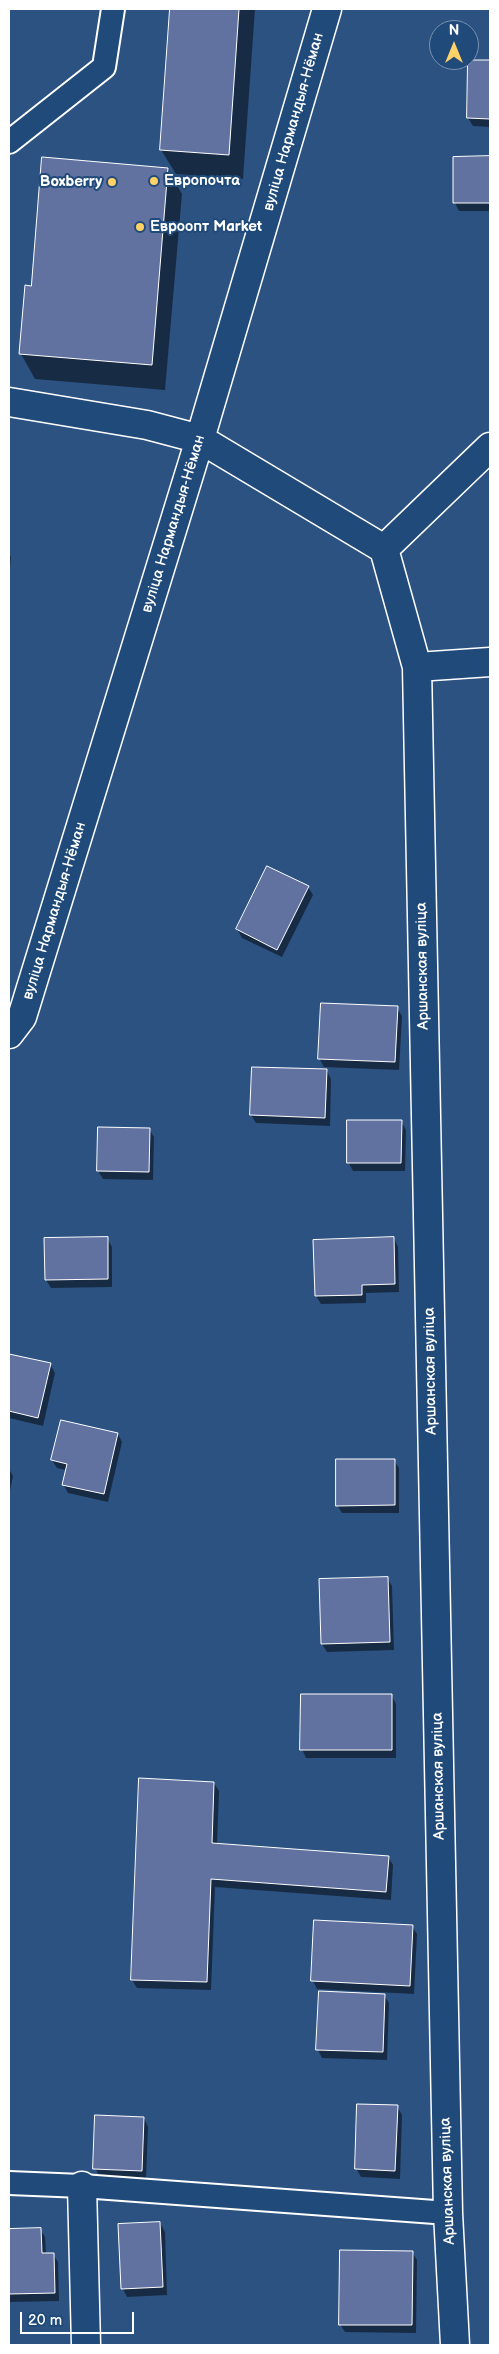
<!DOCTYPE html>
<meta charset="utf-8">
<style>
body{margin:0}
#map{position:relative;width:499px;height:2354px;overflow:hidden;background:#2c5282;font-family:"Balsamiq Sans",sans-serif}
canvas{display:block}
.frame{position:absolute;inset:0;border:10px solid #fff;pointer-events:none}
.north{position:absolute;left:429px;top:20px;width:50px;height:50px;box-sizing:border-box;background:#1f4a7a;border:1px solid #7992af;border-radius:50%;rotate:0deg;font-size:14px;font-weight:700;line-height:20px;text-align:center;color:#fff}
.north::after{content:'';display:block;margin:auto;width:18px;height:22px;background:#ffd166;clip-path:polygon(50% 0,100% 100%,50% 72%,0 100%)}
.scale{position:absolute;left:20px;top:2312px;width:114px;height:22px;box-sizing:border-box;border:2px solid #fff;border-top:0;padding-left:6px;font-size:15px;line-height:18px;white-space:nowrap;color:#fff;-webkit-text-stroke:4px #1f4a7a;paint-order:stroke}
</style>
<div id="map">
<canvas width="499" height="2354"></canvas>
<div class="frame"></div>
<div class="north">N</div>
<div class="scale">20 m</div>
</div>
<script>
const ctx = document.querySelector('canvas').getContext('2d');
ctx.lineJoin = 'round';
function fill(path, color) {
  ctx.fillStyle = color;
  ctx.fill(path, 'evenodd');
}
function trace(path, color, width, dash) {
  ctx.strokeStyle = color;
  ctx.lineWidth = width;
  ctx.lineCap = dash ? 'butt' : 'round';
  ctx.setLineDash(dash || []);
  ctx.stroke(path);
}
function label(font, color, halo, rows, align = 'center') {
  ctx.font = font + ' "Balsamiq Sans",sans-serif';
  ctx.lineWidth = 4;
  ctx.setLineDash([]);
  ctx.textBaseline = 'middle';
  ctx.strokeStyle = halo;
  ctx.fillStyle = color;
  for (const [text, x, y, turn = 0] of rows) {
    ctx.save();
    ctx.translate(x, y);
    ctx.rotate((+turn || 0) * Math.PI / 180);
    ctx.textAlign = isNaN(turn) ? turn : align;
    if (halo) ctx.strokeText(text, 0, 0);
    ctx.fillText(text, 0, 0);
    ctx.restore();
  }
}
fill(new Path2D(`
 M171 9H255L243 179 176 174 161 150Z
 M470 61 490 62V127L473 126 468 118Z
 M490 157V211H459L455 203 454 158Z
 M168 169 182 194 165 390 35 379 21 354 32 287Z
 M9 553 11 557 9 580Z
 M308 887 313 895 282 957 242 938 237 929Z
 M397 1008 402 1016 399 1070 324 1067 319 1058Z
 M327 1071 331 1079 330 1126 256 1123 251 1115Z
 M401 1121 406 1130 405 1171H353L348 1162Z
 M149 1129 154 1137 153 1180 103 1179 98 1171Z
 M107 1238 112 1247V1287L51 1288 46 1280V1240Z
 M394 1238 398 1247 399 1292 366 1293V1303L321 1304 316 1296 314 1241Z
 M9 1355 50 1364 55 1373 43 1426 9 1418Z
 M118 1434 122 1442 108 1502 68 1493 63 1484 66 1470 57 1468 52 1460Z
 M394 1460 399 1468V1513H342L337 1505Z
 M9 1469 13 1476 9 1495Z
 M387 1578 392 1586 394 1650 327 1652 322 1644Z
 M392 1696 396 1704V1758H306L302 1749Z
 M214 1783 219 1791 217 1844 388 1857 393 1865 391 1900 215 1887 211 1990 137 1988 132 1980Z
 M412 1926 417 1934 414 1994 317 1989 313 1981Z
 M320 1993 384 1995 389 2003 387 2060 322 2058 318 2050Z
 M397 2106 402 2115 400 2179 361 2177 356 2168Z
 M144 2118 148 2127 146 2179 100 2177 95 2168Z
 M160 2223 165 2232 167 2295 127 2297 123 2289Z
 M40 2229 45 2237 46 2254H53L58 2262 59 2301 9 2302V2230Z
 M412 2252 417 2260 416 2333 345 2332 340 2324Z`), '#0007');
const building = new Path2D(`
 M170 9H239L229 155 160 150Z
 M468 60H490V119L467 118Z
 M490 156V203H453V157Z
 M42 157 168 168 152 365 19 354 25 285 31 286Z
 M267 866 309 886 277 950 236 929Z
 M321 1003 398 1006 395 1062 318 1059Z
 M252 1067 327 1069 325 1118 250 1115Z
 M347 1120H402L401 1163H347Z
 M98 1127 150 1128 149 1172 97 1171Z
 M108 1237V1279L45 1280 44 1238Z
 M394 1237 395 1284 362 1285V1295L315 1296 313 1240Z
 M9 1354 51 1363 38 1418 9 1411Z
 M61 1420 118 1433 104 1494 62 1485 67 1464 51 1460Z
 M336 1459H395V1505L336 1506Z
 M388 1577 390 1642 321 1644 319 1579Z
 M301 1694H392V1750H300Z
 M139 1778 214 1782 212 1843 389 1856 386 1892 211 1879 207 1982 131 1980Z
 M314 1920 413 1925 410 1986 311 1981Z
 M319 1991 385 1994 383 2052 316 2050Z
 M357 2104 398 2105 395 2171 355 2169Z
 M95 2115 144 2117 142 2171 93 2169Z
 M160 2222 163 2287 121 2289 118 2224Z
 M41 2228 42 2253H54L55 2293 9 2294V2229Z
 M340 2250 413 2251 412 2325H339Z`);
fill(building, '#6171a0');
trace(building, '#fff', 1);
const lane = new Path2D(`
 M9 142 104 67 113 9
 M9 2183 82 2186 448 2213`);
const street = new Path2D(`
 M9 402 147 425 200 439 384 549
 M417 667 490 662
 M9 1034 22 1017 200 439 327 9
 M82 2186 86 2345
 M455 2345 448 2213 417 667 384 549 490 447`);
trace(lane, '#fff', 26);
trace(street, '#fff', 31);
trace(lane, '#1f4a7a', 22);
trace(street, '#1f4a7a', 28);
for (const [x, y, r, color] of [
 [154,181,5,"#ffd166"],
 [112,182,5,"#ffd166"],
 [140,227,5,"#ffd166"]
]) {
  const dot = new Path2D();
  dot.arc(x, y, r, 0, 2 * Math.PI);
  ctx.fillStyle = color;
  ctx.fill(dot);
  trace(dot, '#1f4a7a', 2);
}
label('15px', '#fff', '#1f4a7a', [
 ["вуліца Нармандыя-Нёман",294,122,-74],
 ["вуліца Нармандыя-Нёман",174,524,-73],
 ["вуліца Нармандыя-Нёман",55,911,-73],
 ["Аршанская вуліца",423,966,-91],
 ["Аршанская вуліца",431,1371,-91],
 ["Аршанская вуліца",439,1776,-91],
 ["Аршанская вуліца",448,2181,-92]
]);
label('bold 15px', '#fff', '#1f4a7a', [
 ["Европочта",164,181],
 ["Boxberry",102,182,"right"],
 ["Евроопт Market",150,227]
], 'left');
</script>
